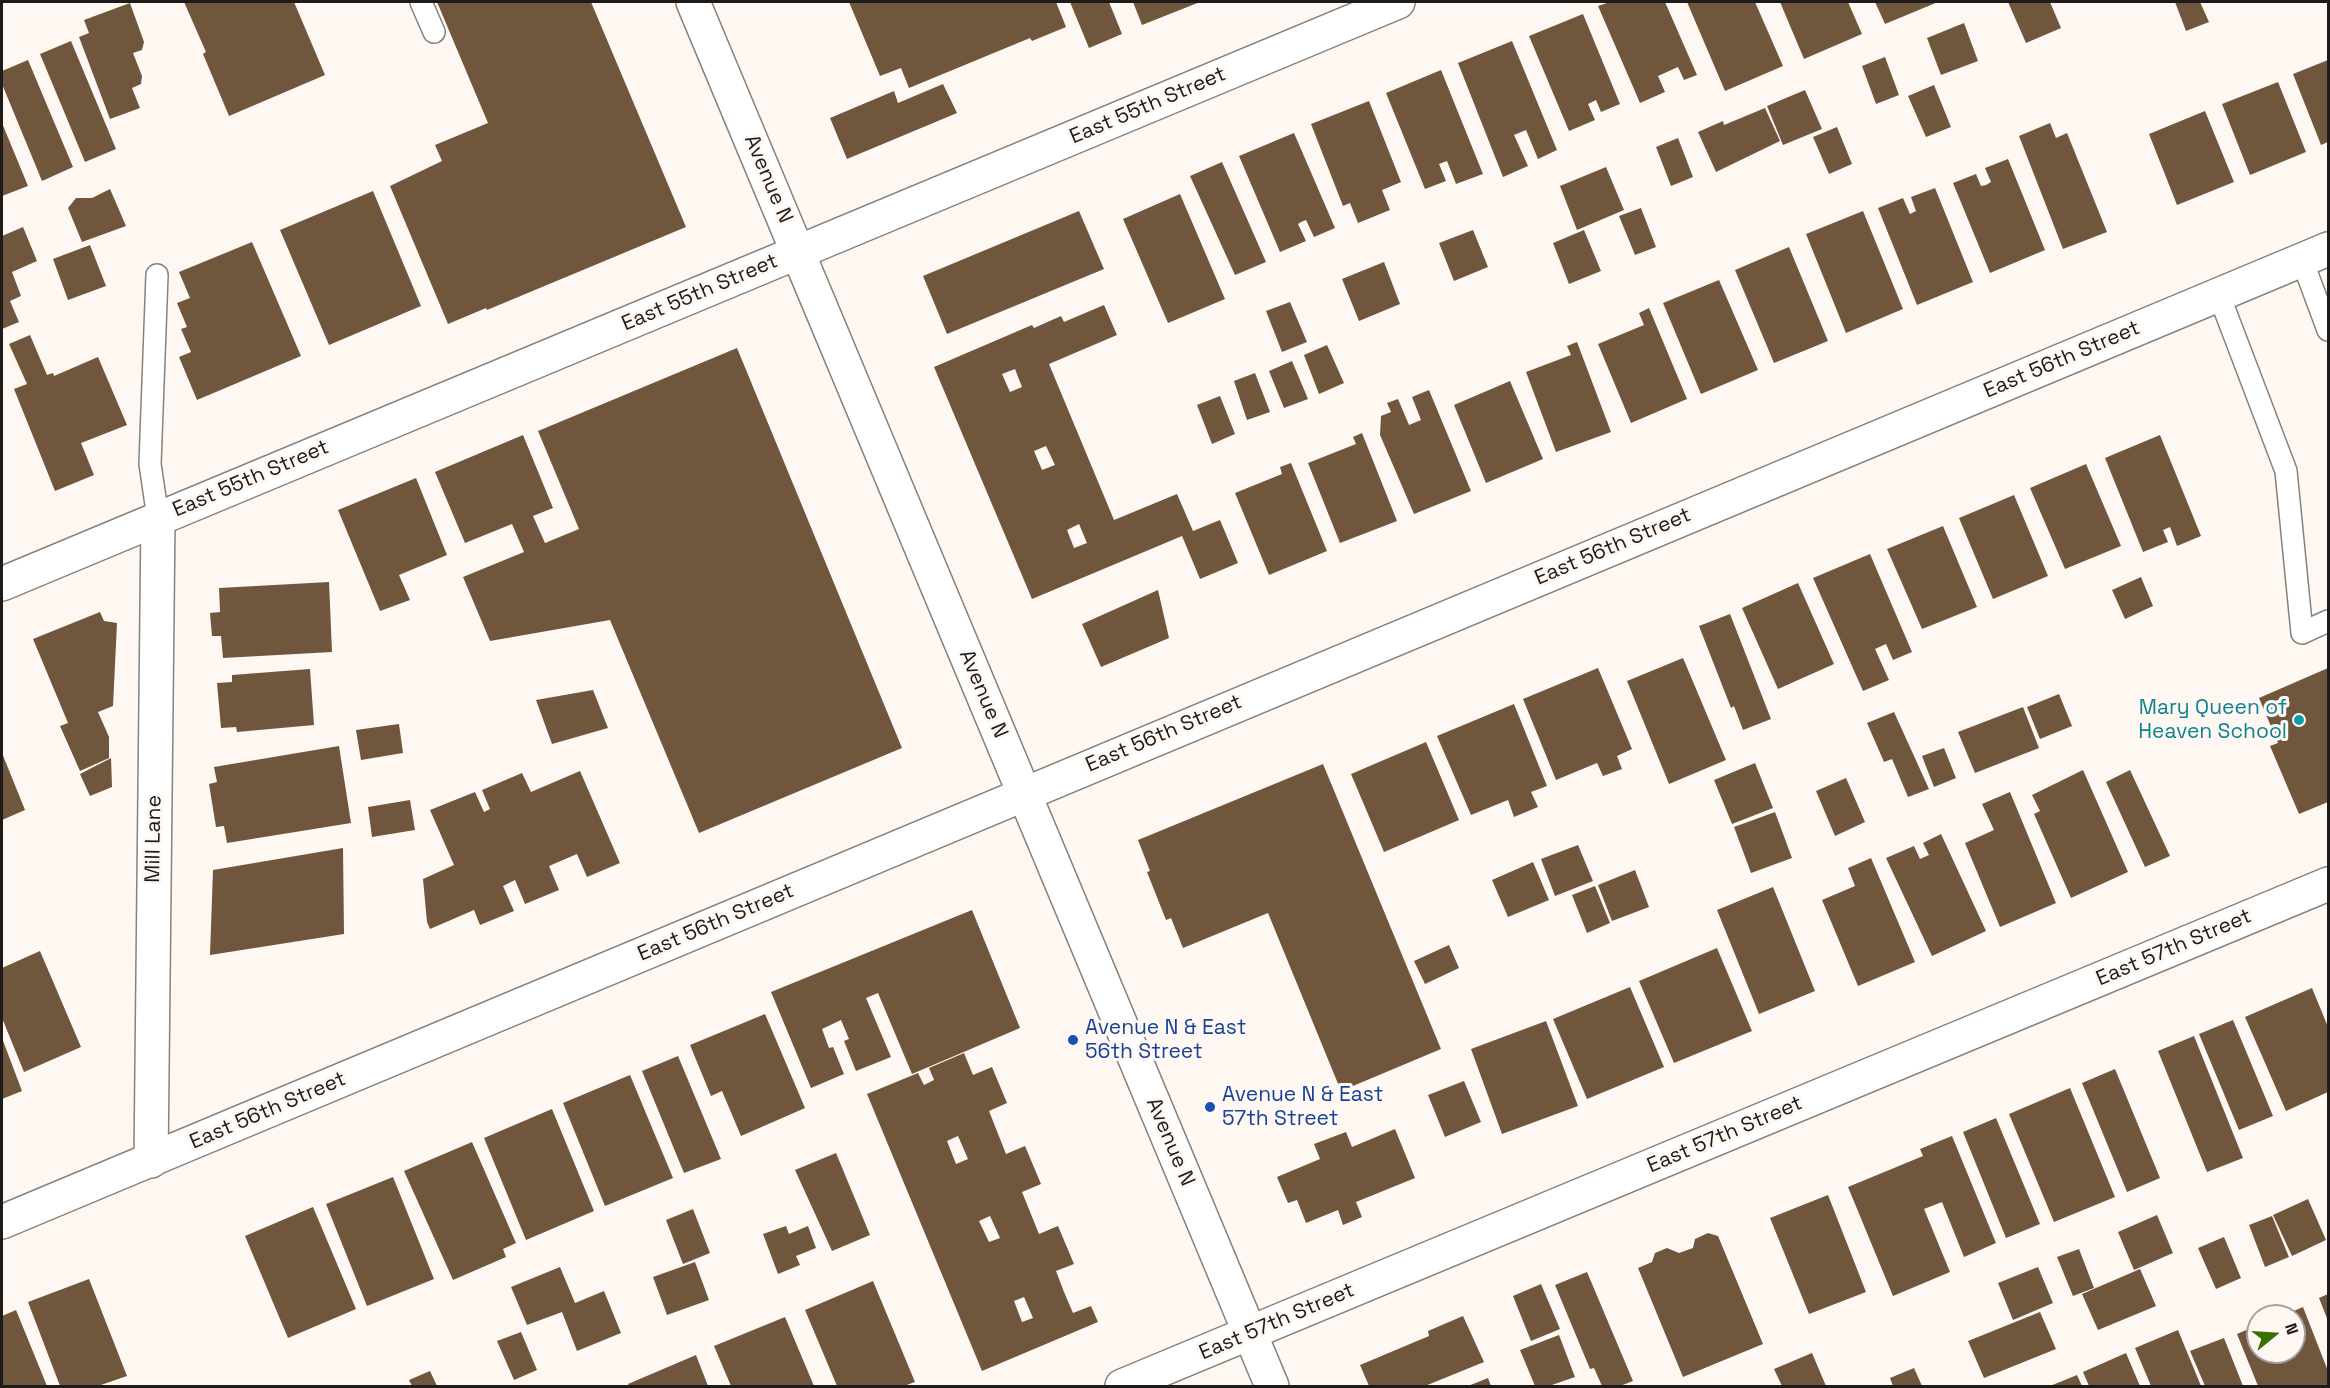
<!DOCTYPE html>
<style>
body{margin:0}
#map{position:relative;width:2330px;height:1388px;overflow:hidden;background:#fef7f2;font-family:"Space Grotesk",sans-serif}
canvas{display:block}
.frame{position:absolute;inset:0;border:3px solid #1e1c1a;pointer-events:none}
.north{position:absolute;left:2246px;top:1304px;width:60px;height:60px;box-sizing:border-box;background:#fef7f2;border:2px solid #a49f9c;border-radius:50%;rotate:72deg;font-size:16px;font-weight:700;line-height:24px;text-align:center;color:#1e1c1a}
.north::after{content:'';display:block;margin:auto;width:21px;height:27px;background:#367000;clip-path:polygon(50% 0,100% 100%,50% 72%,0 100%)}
</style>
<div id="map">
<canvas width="2330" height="1388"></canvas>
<div class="frame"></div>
<div class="north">N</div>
</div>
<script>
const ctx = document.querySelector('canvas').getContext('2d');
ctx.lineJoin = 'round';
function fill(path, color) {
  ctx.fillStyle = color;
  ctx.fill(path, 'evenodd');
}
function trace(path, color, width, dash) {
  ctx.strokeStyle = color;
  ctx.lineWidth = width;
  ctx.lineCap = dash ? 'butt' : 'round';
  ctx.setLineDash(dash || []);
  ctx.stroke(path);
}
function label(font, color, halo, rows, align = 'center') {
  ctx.font = font + ' "Space Grotesk",sans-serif';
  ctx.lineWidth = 6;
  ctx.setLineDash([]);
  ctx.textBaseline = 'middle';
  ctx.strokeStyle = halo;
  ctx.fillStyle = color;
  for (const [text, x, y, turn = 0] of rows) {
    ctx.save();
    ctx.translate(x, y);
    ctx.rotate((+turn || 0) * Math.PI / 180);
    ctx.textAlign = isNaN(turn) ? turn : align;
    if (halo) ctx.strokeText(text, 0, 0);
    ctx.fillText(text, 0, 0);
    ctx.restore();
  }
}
fill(new Path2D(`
 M184 2H294L325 75 229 116 203 54 206 52Z
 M437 2H591L686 227 487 310 486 308 448 324 390 186 442 161 435 145 488 123Z
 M849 2H1056L1066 27 1032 41 1030 38 909 88 901 68 880 76Z
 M1070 2H1109L1122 34 1089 48Z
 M1133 2H1200L1142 25Z
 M1610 2H1665L1697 75 1684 80 1678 67 1658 76 1665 92 1640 103 1598 6Z
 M1687 2H1755L1783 66 1725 91Z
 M1780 2H1848L1862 34 1804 59Z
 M1875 2H1938L1885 24Z
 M2008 2H2050L2061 28 2026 43Z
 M2175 2H2200L2209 22 2186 31Z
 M130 3 144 42 142 50 133 53 142 76 141 84 132 88 140 108 110 119 79 37 89 33 84 20Z
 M1583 14 1620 104 1601 112 1596 100 1588 104 1595 120 1569 131 1529 36Z
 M1964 23 1978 61 1941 75 1927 38Z
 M71 41 116 149 85 162 40 54Z
 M1512 41 1557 150 1538 159 1526 130 1514 135 1528 166 1503 177 1458 63Z
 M1885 57 1899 95 1876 104 1862 66Z
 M28 60 73 167 42 181 2 84V71Z
 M2328 60V142L2321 145 2293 74Z
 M1441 70 1483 174 1456 184 1447 161 1439 164 1446 181 1425 189 1386 93Z
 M2278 82 2306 152 2250 175 2222 104Z
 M943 84 957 113 847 159 830 118 894 91 898 103Z
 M1934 85 1951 127 1926 137 1908 96Z
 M1805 90 1822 129 1783 145 1767 106Z
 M1369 101 1401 182 1382 190 1390 210 1358 223 1350 203 1343 206 1311 124Z
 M1765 108 1780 141 1716 172 1698 132 1723 121 1724 125Z
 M2205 111 2234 182 2177 205 2149 134Z
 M2 123 28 186 2 196Z
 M2050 123 2056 138 2067 133 2107 232 2063 249 2019 136Z
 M1837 127 1852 164 1829 174 1813 137Z
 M1294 133 1335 228 1314 237 1306 220 1301 222 1298 224 1306 241 1280 252 1239 156Z
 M1678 138 1693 177 1671 186 1656 147Z
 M2008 159 2045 250 1990 273 1953 183 1976 174 1981 186 1986 185 1991 182 1985 168Z
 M1222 162 1266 262 1235 275 1190 176Z
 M1606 167 1624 210 1577 230 1560 186Z
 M1935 188 1973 282 1917 305 1878 208 1903 198 1910 214 1916 211 1911 197Z
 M110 189 126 226 82 242 68 208 76 198H92Z
 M373 191 421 306 329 345 280 230Z
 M1180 194 1225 299 1168 323 1123 219Z
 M1641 208 1656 247 1635 255 1619 216Z
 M1079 211 1104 269 947 334 923 276Z
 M1863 211 1903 309 1846 333 1806 234Z
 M23 227 37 261 12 272 21 296 10 301 19 322 2 329V236Z
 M1473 230 1488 267 1454 281 1439 243Z
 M1584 230 1601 271 1569 284 1553 243Z
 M252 242 301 356 197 400 179 357 191 352 181 329 187 327 177 303 190 298 179 272Z
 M90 245 106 286 68 300 53 259Z
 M1789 247 1828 341 1774 363 1735 270Z
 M1384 262 1400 304 1359 321 1342 279Z
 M1719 280 1758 370 1701 394 1663 303Z
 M1290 302 1307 342 1282 352 1266 311Z
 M1104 305 1117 335 1049 364 1114 520 1177 494 1193 531 1220 520 1238 563 1200 579 1182 536 1032 599 934 367 1032 325 1034 328 1061 316 1064 322ZM1015 369 1022 387 1010 392 1002 374ZM1046 446 1055 465 1042 470 1034 451ZM1079 524 1087 543 1074 548 1067 530Z
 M1649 308 1687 399 1631 423 1598 344 1644 325 1639 313Z
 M30 335 47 375 53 373 54 376 98 357 127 425 81 443 94 475 55 491 14 389 27 384 9 344Z
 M1577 342 1611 432 1556 452 1526 372 1571 355 1567 346Z
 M1327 345 1344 383 1319 394 1304 355Z
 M737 348 902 748 699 833 610 620 490 641 463 577 524 552 512 524 465 543 435 472 523 435 553 508 533 516 545 543 579 529 538 431Z
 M1292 361 1308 399 1284 408 1269 371Z
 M1255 373 1270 412 1247 420 1234 381Z
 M1510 381 1543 459 1486 483 1454 405Z
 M1429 390 1471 491 1414 514 1380 435 1381 416 1391 412 1387 403 1398 399 1409 425 1421 420 1412 397Z
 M1220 396 1235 434 1212 444 1197 405Z
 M1362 433 1397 521 1340 543 1308 463 1356 444 1353 437Z
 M2160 435 2201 536 2177 546 2170 527 2163 530 2168 542 2143 552 2105 458Z
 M1291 463 1327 551 1269 575 1235 493 1282 474 1280 467Z
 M2086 464 2121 546 2065 569 2030 488Z
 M416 478 447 555 399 575 410 600 380 611 338 510Z
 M2014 495 2048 576 1993 599 1959 518Z
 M1943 526 1977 607 1922 629 1887 549Z
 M1870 554 1912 652 1893 660 1886 644 1875 649 1889 680 1863 691 1813 578Z
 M2141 577 2153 606 2125 619 2112 590Z
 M329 582 332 652 223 658 221 636H212L210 613 220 612 219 588Z
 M1798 583 1834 664 1778 689 1742 608Z
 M1158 590 1169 638 1101 667 1082 624Z
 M100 612 104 621 117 623 113 706 98 712 109 737V758L80 771 60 726 68 723 33 639Z
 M1730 614 1771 719 1743 730 1734 706 1731 708 1699 626Z
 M1683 658 1726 760 1669 784 1627 681Z
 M1598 668 1632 749 1617 756 1622 769 1603 776 1597 763 1556 780 1523 699Z
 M2328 668V802L2299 814 2270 746 2278 743 2259 698Z
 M310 669 314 725 237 732 236 727 221 728 217 683 232 682V675Z
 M593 690 608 728 552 744 536 700Z
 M2059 694 2072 726 2040 739 2027 707Z
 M1514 704 1547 786 1531 792 1538 807 1514 817 1508 800 1471 815 1437 736Z
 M2023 707 2039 748 1975 773 1958 732Z
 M1894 712 1929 789 1908 797 1892 759 1884 762 1867 723Z
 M399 724 403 753 361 760 356 730Z
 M1426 742 1459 820 1384 852 1351 774Z
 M339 746 351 823 227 843 224 826 216 827 209 784 217 782 214 767Z
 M1944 748 1956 778 1934 787 1922 756Z
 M2 753 25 810 2 820Z
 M111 758 112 787 90 796 80 774Z
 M1755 763 1773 808 1732 824 1714 780Z
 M1323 764 1441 1049 1341 1091 1268 913 1183 948 1171 918 1166 920 1147 872 1150 871 1138 840Z
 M2083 770 2128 872 2071 898 2034 814 2040 811 2032 795Z
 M2130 770 2170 856 2145 867 2106 782Z
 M580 771 620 863 587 877 577 854 549 866 559 890 525 904 515 880 503 886 514 911 480 925 474 910 430 929 427 922 423 879 454 865 430 810 475 792 484 812 490 809 482 790 522 773 531 792Z
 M1846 778 1865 822 1835 836 1816 791Z
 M2010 792 2056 903 2000 927 1965 843 1994 830 1982 804Z
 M410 800 415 830 372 837 368 807Z
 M1775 812 1792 858 1751 873 1734 827Z
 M1941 834 1986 931 1932 956 1886 858 1914 846 1920 859 1929 855 1923 843Z
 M1578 845 1593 881 1555 896 1541 859Z
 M343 848 344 934 210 955 213 870Z
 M1871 858 1915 962 1858 986 1822 900 1855 886 1848 868Z
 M1533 862 1549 900 1508 917 1492 880Z
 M1635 870 1649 907 1612 921 1598 885Z
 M1595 886 1610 923 1587 933 1572 895Z
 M1773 887 1815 991 1759 1014 1717 910Z
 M972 910 1020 1028 912 1074 878 993 866 998 891 1057 856 1071 844 1041 849 1039 841 1020 822 1029 829 1048 833 1047 844 1074 811 1088 771 992Z
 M1449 945 1459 968 1425 984 1414 961Z
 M1717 948 1752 1031 1674 1063 1639 981Z
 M40 951 81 1047 24 1072 2 1018V968Z
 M1630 987 1664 1067 1587 1099 1553 1019Z
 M2312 988 2328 1027V1092L2286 1111 2245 1017Z
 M765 1014 805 1108 741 1136 722 1091 711 1096 690 1045Z
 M2233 1020 2273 1116 2239 1130 2199 1034Z
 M1546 1021 1578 1106 1502 1134 1471 1049Z
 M2194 1036 2243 1158 2207 1172 2158 1051Z
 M2 1038 22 1091 2 1099Z
 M964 1053 973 1075 992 1067 1007 1103 989 1111 1006 1154 1025 1146 1041 1184 1022 1192 1039 1234 1058 1226 1074 1264 1056 1271 1064 1292 1073 1313 1091 1306 1098 1322 982 1371 867 1094 918 1073 924 1085 934 1080 929 1068ZM958 1136 968 1159 956 1164 947 1141ZM990 1216 1000 1238 989 1242 979 1221ZM1024 1297 1033 1318 1022 1322 1014 1301Z
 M678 1056 721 1159 684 1173 642 1071Z
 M2115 1069 2160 1178 2127 1192 2082 1083Z
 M630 1075 673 1178 605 1206 563 1103Z
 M1464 1081 1481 1122 1445 1137 1428 1095Z
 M2070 1088 2115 1197 2054 1222 2009 1114Z
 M552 1109 594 1211 526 1240 484 1138Z
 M1996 1118 2040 1224 2006 1238 1963 1132Z
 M1395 1129 1415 1178 1356 1202 1362 1217 1343 1225 1338 1210 1306 1223 1297 1200 1288 1203 1277 1177 1320 1159 1314 1144 1346 1132 1352 1147Z
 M1952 1136 1996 1243 1964 1257 1942 1202 1924 1209 1950 1272 1893 1296 1848 1187 1923 1156 1920 1149Z
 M472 1142 516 1243 503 1249 506 1257 453 1280 404 1171Z
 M836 1153 870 1235 832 1251 795 1170Z
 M393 1177 434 1279 367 1306 326 1204Z
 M1828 1195 1866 1292 1809 1314 1770 1218Z
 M2308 1199 2326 1240 2292 1256 2273 1215Z
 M313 1207 356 1309 288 1338 245 1236Z
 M693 1209 710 1253 683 1264 666 1220Z
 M2157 1215 2173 1253 2134 1270 2118 1232Z
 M2272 1216 2289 1257 2265 1267 2249 1225Z
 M786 1226 789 1234 808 1226 816 1248 796 1256 800 1265 778 1274 763 1234Z
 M1708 1233 1718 1236 1763 1344 1683 1377 1638 1268 1652 1262 1655 1253 1667 1248 1679 1253 1693 1248 1695 1239Z
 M2224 1237 2241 1278 2216 1289 2198 1248Z
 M2079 1249 2094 1288 2073 1296 2057 1257Z
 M695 1262 709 1300 667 1315 653 1277Z
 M560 1267 575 1303 604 1291 621 1333 577 1351 562 1312 527 1325 511 1287Z
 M2038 1267 2053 1303 2013 1320 1998 1283Z
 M2140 1269 2156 1306 2098 1330 2082 1294Z
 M1587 1272 1633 1381 1620 1386H1602L1594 1368 1590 1369 1555 1285Z
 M89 1279 127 1376 98 1386H60L28 1302Z
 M873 1281 915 1382 904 1386H837L805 1310Z
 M1541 1284 1560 1329 1531 1341 1513 1296Z
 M2328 1294V1321L2319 1298Z
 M2303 1307 2328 1371V1386H2258L2237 1334 2258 1325V1352H2294V1316H2282Z
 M16 1310 47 1386H2V1316Z
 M2040 1312 2056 1349 1984 1378 1968 1341Z
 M1463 1316 1484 1362 1425 1386H1369L1360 1365 1429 1336 1428 1331Z
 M785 1317 814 1386H731L714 1346Z
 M2178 1330 2201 1386H2151L2135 1348Z
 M521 1332 537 1370 514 1380 497 1341Z
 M1559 1335 1575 1377 1549 1386H1535L1520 1350Z
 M2224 1338 2243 1386H2205L2190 1351Z
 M1812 1353 1826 1386H1782L1774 1369Z
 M2126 1353 2140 1386H2089L2083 1372Z
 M696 1355 708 1386H629L628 1384Z
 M1914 1368 1922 1386H1893L1890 1378Z
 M430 1371 437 1386H412L409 1380Z
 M2077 1375 2082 1386H2050Z
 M1488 1378 1491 1386H1468Z`), '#71563e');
const service = new Path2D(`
 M421 2 434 32
 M2302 260 2328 330
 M157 275 150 464 158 518
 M2219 295 2286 471 2302 633 2328 621`);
const minor = new Path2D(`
 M693 2 1272 1386
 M2 584 1398 2
 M151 1161 158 518
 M2 1222 2328 249
 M1122 1386 2328 884`);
trace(service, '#88827d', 24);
trace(minor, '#88827d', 36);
trace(service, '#fff', 21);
trace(minor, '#fff', 33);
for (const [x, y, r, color] of [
 [2299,720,6,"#0f9aa8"],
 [1073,1040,6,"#1a4fb4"],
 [1210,1107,6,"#1a4fb4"]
]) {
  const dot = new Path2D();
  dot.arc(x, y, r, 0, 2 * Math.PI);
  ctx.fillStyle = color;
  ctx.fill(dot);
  trace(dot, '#fef7f2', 2);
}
label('21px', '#1e1c1a', '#fef7f2', [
 ["East 55th Street",1148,106,-23],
 ["Avenue N",768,179,67],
 ["East 55th Street",700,293,-23],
 ["East 56th Street",2062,360,-23],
 ["East 55th Street",251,479,-23],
 ["East 56th Street",1613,547,-23],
 ["Avenue N",983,694,67],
 ["East 56th Street",1164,734,-23],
 ["Mill Lane",154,839,-89],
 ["East 56th Street",716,923,-23],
 ["East 57th Street",2174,948,-23],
 ["East 56th Street",268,1111,-23],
 ["East 57th Street",1725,1135,-23],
 ["Avenue N",1170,1142,67],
 ["East 57th Street",1277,1322,-23]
]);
label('21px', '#0d838f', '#fef7f2', [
 ["Mary Queen of",2287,708],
 ["Heaven School",2287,732]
], 'right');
label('21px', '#164399', '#fef7f2', [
 ["Avenue N & East",1085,1028],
 ["56th Street",1085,1052],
 ["Avenue N & East",1222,1095],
 ["57th Street",1222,1119]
], 'left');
</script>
